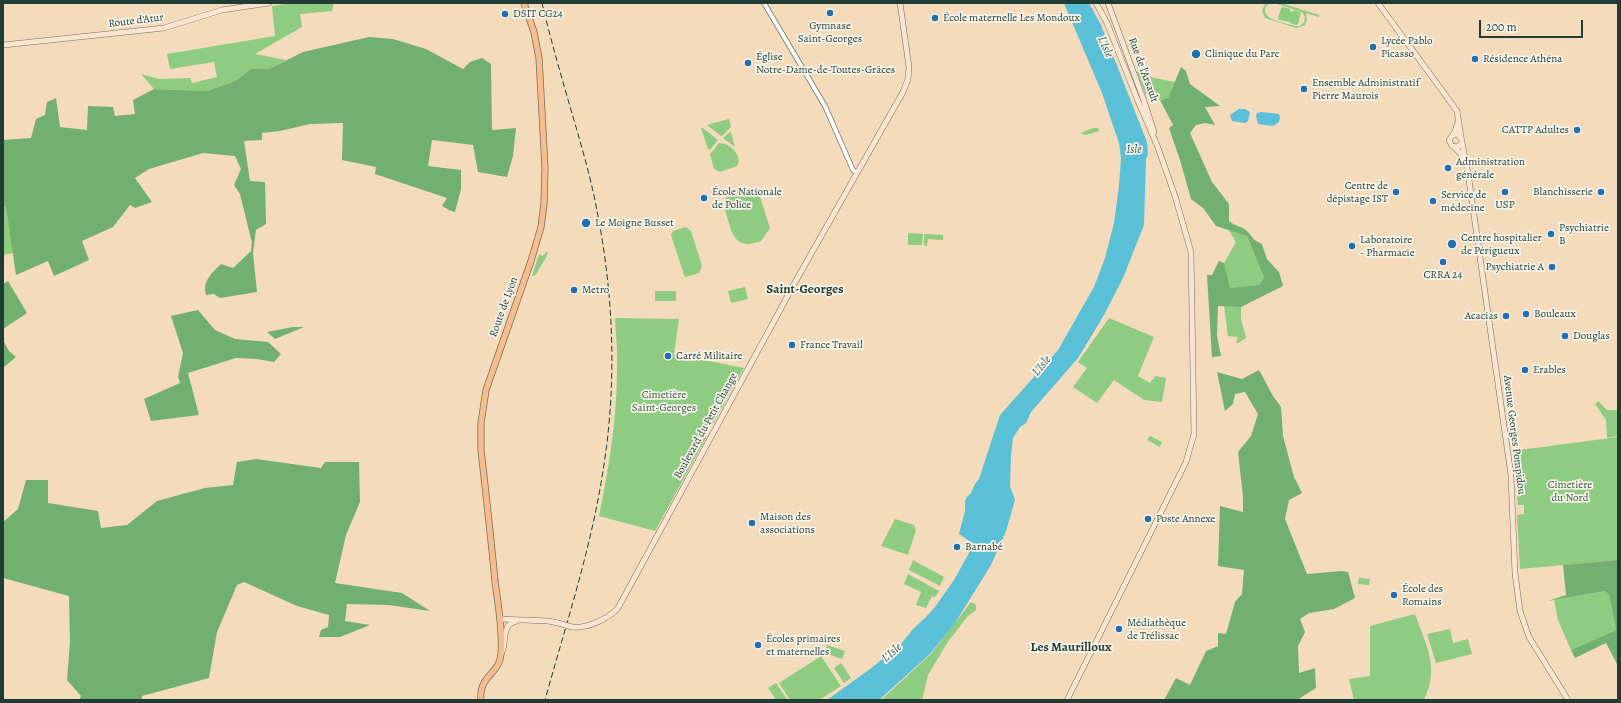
<!DOCTYPE html>
<meta charset="utf-8">
<style>
body{margin:0}
#map{position:relative;width:1621px;height:703px;overflow:hidden;background:#f3dbbb;font-family:Alegreya,serif}
canvas{display:block}
.frame{position:absolute;inset:0;border:4px solid #1f3d34;pointer-events:none}
.scale{position:absolute;left:1479px;top:20px;width:104px;height:18px;box-sizing:border-box;border:2px solid #1f3d34;border-top:0;padding-left:5px;font-size:12px;line-height:14px;white-space:nowrap;color:#1f3d34;-webkit-text-stroke:3px #f7f3e8;paint-order:stroke}
</style>
<div id="map">
<canvas width="1621" height="703"></canvas>
<div class="frame"></div>
<div class="scale">200 m</div>
</div>
<script>
const ctx = document.querySelector('canvas').getContext('2d');
ctx.lineJoin = 'round';
function fill(path, color) {
  ctx.fillStyle = color;
  ctx.fill(path, 'evenodd');
}
function trace(path, color, width, dash) {
  ctx.strokeStyle = color;
  ctx.lineWidth = width;
  ctx.lineCap = dash ? 'butt' : 'round';
  ctx.setLineDash(dash || []);
  ctx.stroke(path);
}
function label(font, color, halo, rows, align = 'center') {
  ctx.font = font + ' Alegreya,serif';
  ctx.lineWidth = 3.5;
  ctx.setLineDash([]);
  ctx.textBaseline = 'middle';
  ctx.strokeStyle = halo;
  ctx.fillStyle = color;
  for (const [text, x, y, turn = 0] of rows) {
    ctx.save();
    ctx.translate(x, y);
    ctx.rotate((+turn || 0) * Math.PI / 180);
    ctx.textAlign = isNaN(turn) ? turn : align;
    if (halo) ctx.strokeText(text, 0, 0);
    ctx.fillText(text, 0, 0);
    ctx.restore();
  }
}
fill(new Path2D(`
 M292 3H334L332 11 300 14 302 27 255 54 286 60 269 69H251L235 81 207 91 154 89 141 74 159 79 190 78 192 83 217 77 214 62 170 69 167 54 275 36 272 6Z
 M1266 3H1271C1268 4 1265 6 1265 10 1264 20 1288 24 1296 26H1300L1304 22 1305 17 1302 12 1274 3H1281L1319 15V17L1306 13 1307 19 1305 25 1296 28 1265 18 1262 10Z
 M1283 7 1290 9V11L1293 12 1294 10 1301 12 1298 24 1297 25 1290 23V22L1279 20 1278 18 1281 8Z
 M1139 71 1150 77 1175 82 1168 98C1158 101 1156 99 1148 93L1145 94 1137 72Z
 M729 119 731 127 723 135 721 136 707 125Z
 M701 128H703L718 140 710 150 708 149Z
 M1093 128H1098L1099 131 1086 135 1082 134 1081 133Z
 M730 132H731L735 147 723 138Z
 M719 143C730 143 743 156 737 166L720 172 714 169 710 154Z
 M743 187 752 189 759 194 770 228 761 241C754 243 746 246 740 242 733 238 731 230 729 223 723 203 720 195 743 187Z
 M3 205 6 208 13 253 3 255Z
 M686 227 691 231 702 266 699 273 685 277 684 275 671 235 673 231Z
 M1228 229 1247 236 1264 278 1259 285 1229 289 1224 263 1236 242Z
 M908 233 923 234 922 245H908Z
 M924 234 943 235V240L928 239 927 246 924 245Z
 M548 251 547 256 536 274 534 276H532L538 257 540 254 542 256Z
 M745 287 748 299 731 303 728 291Z
 M655 291H676V301H655Z
 M1224 306 1241 307V319L1246 338 1236 344 1238 337 1228 336Z
 M615 318 679 319 674 354 744 368 713 424 708 425C703 429 703 433 706 438L655 531 599 516C609 468 617 418 617 370 618 353 616 335 615 318Z
 M1109 318 1154 337 1138 376 1150 383 1155 376 1166 378 1162 402 1144 400 1114 380 1097 403 1073 387 1087 368 1078 362Z
 M1598 401 1607 410H1618V436L1607 438 1606 420 1595 404Z
 M1150 436 1162 442 1160 447 1147 440Z
 M1618 437V560L1520 569 1517 515 1524 514V505H1518C1516 487 1515 469 1512 451Z
 M895 519 914 525 916 530 908 555 881 546Z
 M913 560 944 577 940 586 909 570Z
 M908 574 939 591 935 597 932 596 926 608 916 605 921 592 904 584Z
 M1359 578 1370 579 1369 585 1358 584Z
 M1605 591 1609 595 1616 630 1571 650 1558 620 1554 600Z
 M971 602 976 605V610L967 617 947 643 928 675 922 700H881L931 654Z
 M1415 614C1426 646 1440 666 1424 700H1354L1349 679 1370 676V626Z
 M1450 629 1453 643 1468 639 1472 654 1436 663 1427 634Z
 M827 645 845 651 842 659 824 653Z
 M821 656 841 686 819 700H790L779 683Z
 M841 663 851 678 844 683 834 668Z
 M776 683 786 698 788 700H776L768 688Z`), '#8ecc82');
fill(new Path2D(`
 M369 37 393 39 426 49 463 69 470 62 482 58 491 64 492 130 516 128 513 156 507 177 478 172 473 145 432 140 428 166 461 170V189L455 212 449 210 442 206 447 198 375 174 376 167 342 160 343 123 310 124 280 131 262 133V140L244 141 250 181 265 182 266 224 256 230 253 253 257 292 220 298 214 294 206 295C202 281 212 273 221 264L233 268 251 251 252 243 240 194 234 185 241 169 235 156 203 153 149 169 135 178 152 202 135 208 130 205 113 227 82 241 89 260 54 276 48 261 16 275 6 208 3 205V140L31 138 36 119 45 115 47 102 56 98 60 127 87 130 88 106 113 107 115 116 135 114 133 100 154 89 207 91 235 81 251 69H269L303 52Z
 M1181 67 1186 71 1190 84 1220 106 1205 107 1215 125 1205 123 1196 125 1190 133 1212 182 1229 204V221C1236 227 1242 226 1247 231 1254 238 1251 239 1262 244L1267 259 1279 272 1283 286 1241 307 1218 306 1217 336 1221 356 1212 357 1207 275H1212L1219 261 1224 263 1230 288 1259 285 1264 278 1247 236 1216 226 1203 208 1191 199 1180 160 1169 128 1173 125 1160 100 1168 98Z
 M8 281 27 313 3 329V284Z
 M198 310 215 330 235 339 268 342 281 354 274 362 257 359 236 358 188 373 199 415 151 421 144 399 180 383 178 377 183 353 171 316Z
 M293 327H304L275 339 267 332Z
 M3 340 9 351 16 357 3 368Z
 M1259 370 1273 396 1281 407 1283 436 1294 477 1302 493 1289 500 1285 519 1307 574 1342 571 1348 572 1355 598 1334 609 1309 613 1300 619 1305 632 1298 646 1299 673 1315 668 1316 688 1297 700H1164L1176 678 1190 685 1206 651 1218 646V633L1226 634 1235 602 1242 594 1244 570 1218 566 1220 506 1243 512V497L1238 452 1251 436 1258 414 1245 392 1235 394 1233 404 1225 411 1217 372 1242 379Z
 M256 459 321 468 325 462H359L360 502 346 535 335 583 402 593 430 611 389 605 347 604 345 621 370 625 340 637H319L321 630 328 627 329 615 297 606 244 582 237 585 217 632 209 678 142 696V700H79L81 696 67 680 70 642 69 596 3 578V522L18 509 26 480H48V503L98 511 101 528 127 525 157 501 205 488 233 485 237 462Z
 M1618 560V666L1606 643 1575 658 1571 650 1616 630 1609 595 1605 591 1548 601 1566 595 1563 565Z`), '#72b070');
fill(new Path2D(`
 M1064 3H1089L1101 25 1147 142 1148 154 1146 159 1144 225 1123 278 1104 315 1078 358 1031 412 1026 423 1020 427 1013 438 1011 455 1010 486 1015 500 1006 531 991 565 955 623 930 654 879 700H827L870 669 901 644 913 629 926 617 935 607 954 580 974 544 959 534 965 511V501L967 497 971 493 975 484 979 479 1000 415 1058 350 1094 287 1105 258 1114 223 1119 186 1121 158 1119 143 1102 93Z
 M1239 109H1245L1250 112 1248 121 1245 123 1232 121 1230 115Z
 M1262 112 1279 114 1280 118 1279 122 1273 126 1258 124 1256 116 1257 113Z`), '#5ac0d7');
const tertiary = new Path2D(`
 M764 3 825 106 853 170 857 173`);
const secondary = new Path2D(`
 M1108 3 1144 101 1154 132
 M1378 3 1457 111 1461 137
 M3 45 164 28 222 10 269 3
 M1454 135H1458L1462 140V143L1458 147 1452 146 1449 140 1455 132 1457 124
 M1462 143 1468 173 1511 475 1515 573 1520 611 1529 637 1568 700
 M1454 147 1461 154 1463 160
 M499 619 548 621 558 623
 M572 627C586 629 608 619 618 608L798 277 903 92 908 79 909 67 900 3
 M502 652C507 640 501 624 517 621
 M1067 700 1186 462 1194 434 1191 252 1175 196 1157 145 1138 101 1107 23 1096 3`);
const primary = new Path2D(`
 M481 700C478 676 500 674 501 654 503 630 498 605 495 581 491 538 486 494 481 450V423L486 390 531 261 541 227 544 204 545 168 539 58 534 32 524 3`);
trace(tertiary, '#697463', 5.5);
trace(secondary, '#697463', 6);
trace(primary, '#697463', 7);
trace(tertiary, '#fff', 4);
trace(secondary, '#fde4d0', 5);
trace(primary, '#f9bc8a', 5.5);
trace(new Path2D(`
 M542 3C552 45 564 86 576 127 584 155 592 183 597 211 614 296 617 385 603 471 591 549 566 624 545 700`), '#1f3d34', 1, [6, 3]);
const secondaryBridge = new Path2D(`
 M558 623 572 627`);
trace(secondaryBridge, '#697463', 6, []);
trace(secondaryBridge, '#fde4d0', 5);
for (const [x, y, r, color] of [
 [830,13,4,"#1f6fb2"],
 [505,14,4,"#1f6fb2"],
 [935,18,4,"#1f6fb2"],
 [1373,47,4,"#1f6fb2"],
 [1196,54,5,"#1f6fb2"],
 [1475,59,4,"#1f6fb2"],
 [748,63,4,"#1f6fb2"],
 [1304,89,4,"#1f6fb2"],
 [1577,130,4,"#1f6fb2"],
 [1448,168,4,"#1f6fb2"],
 [1396,192,4,"#1f6fb2"],
 [1505,192,4,"#1f6fb2"],
 [1601,192,4,"#1f6fb2"],
 [704,198,4,"#1f6fb2"],
 [1433,201,4,"#1f6fb2"],
 [586,223,5,"#1f6fb2"],
 [1551,234,4,"#1f6fb2"],
 [1452,244,5,"#1f6fb2"],
 [1352,246,4,"#1f6fb2"],
 [1443,262,4,"#1f6fb2"],
 [1552,267,4,"#1f6fb2"],
 [574,290,4,"#1f6fb2"],
 [1526,314,4,"#1f6fb2"],
 [1506,316,4,"#1f6fb2"],
 [1565,336,4,"#1f6fb2"],
 [792,345,4,"#1f6fb2"],
 [668,356,4,"#1f6fb2"],
 [1525,370,4,"#1f6fb2"],
 [1148,519,4,"#1f6fb2"],
 [752,523,4,"#1f6fb2"],
 [957,547,4,"#1f6fb2"],
 [1394,595,4,"#1f6fb2"],
 [1119,629,4,"#1f6fb2"],
 [758,645,4,"#1f6fb2"]
]) {
  const dot = new Path2D();
  dot.arc(x, y, r, 0, 2 * Math.PI);
  ctx.fillStyle = color;
  ctx.fill(dot);
  trace(dot, '#f7f3e8', 1.5);
}
label('11px', '#1f3d34', '#f7f3e8', [
 ["DSIT CG24",513,14],
 ["École maternelle Les Mondoux",943,18],
 ["Gymnase",830,26,"center"],
 ["Saint-Georges",830,39,"center"],
 ["Lycée Pablo",1381,41],
 ["Picasso",1381,54],
 ["Clinique du Parc",1205,54],
 ["Église",756,57],
 ["Notre-Dame-de-Toutes-Grâces",756,70],
 ["Résidence Athéna",1483,59],
 ["Ensemble Administratif",1312,83],
 ["Pierre Maurois",1312,96],
 ["CATTP Adultes",1569,130,"right"],
 ["Administration",1456,162],
 ["générale",1456,175],
 ["Centre de",1388,186,"right"],
 ["dépistage IST",1388,199,"right"],
 ["École Nationale",712,192],
 ["de Police",712,205],
 ["Blanchisserie",1593,192,"right"],
 ["Service de",1441,195],
 ["médecine",1441,208],
 ["USP",1505,205,"center"],
 ["Le Moigne Busset",595,223],
 ["Psychiatrie",1559,228],
 ["B",1559,241],
 ["Centre hospitalier",1461,238],
 ["de Périgueux",1461,251],
 ["Laboratoire",1360,240],
 ["- Pharmacie",1360,253],
 ["Psychiatrie A",1544,267,"right"],
 ["CRRA 24",1443,275,"center"],
 ["Metro",582,290],
 ["Bouleaux",1534,314],
 ["Acacias",1498,316,"right"],
 ["Douglas",1573,336],
 ["France Travail",800,345],
 ["Carré Militaire",676,356],
 ["Erables",1533,370],
 ["Maison des",760,517],
 ["associations",760,530],
 ["Poste Annexe",1156,519],
 ["Barnabé",965,547],
 ["École des",1402,589],
 ["Romains",1402,602],
 ["Médiathèque",1127,623],
 ["de Trélissac",1127,636],
 ["Écoles primaires",766,639],
 ["et maternelles",766,652]
], 'left');
label('11px', '#1f3d34', '#f7f3e8', [
 ["Route d'Atur",136,21,-7],
 ["Rue de l'Arsault",1143,70,70],
 ["Route de Lyon",504,307,-70],
 ["Boulevard du Petit Change",706,426,-61],
 ["Avenue Georges Pompidou",1514,435,83]
]);
label('11px', '#355a44', '#f7f3e8', [
 ["Cimetière",664,395],
 ["Saint-Georges",664,408],
 ["Cimetière",1570,485],
 ["du Nord",1570,498]
]);
label('italic 12px', '#2e5e5d', '#f7f3e8', [
 ["L'Isle",1105,47,67],
 ["Isle",1134,150],
 ["L'Isle",1042,366,-51],
 ["L'Isle",892,653,-41]
]);
label('bold 13px', '#1f3d34', '#f7f3e8', [
 ["Saint-Georges",805,290],
 ["Les Maurilloux",1071,648]
]);
</script>
